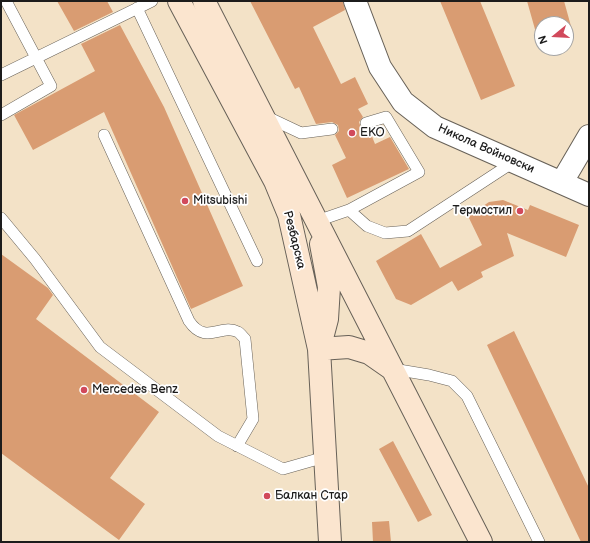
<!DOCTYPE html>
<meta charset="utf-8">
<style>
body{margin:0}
#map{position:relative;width:590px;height:543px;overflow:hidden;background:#f3e2c7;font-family:"Balsamiq Sans",sans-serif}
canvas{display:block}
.frame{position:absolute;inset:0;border:2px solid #1c1c1c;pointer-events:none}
.north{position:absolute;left:534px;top:16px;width:40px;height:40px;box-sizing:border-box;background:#fff;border:1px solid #a4a4a4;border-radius:50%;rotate:252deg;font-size:11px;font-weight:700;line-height:16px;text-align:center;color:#1c1c1c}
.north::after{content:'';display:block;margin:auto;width:14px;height:18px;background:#d1495b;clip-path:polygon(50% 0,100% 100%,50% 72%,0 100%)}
</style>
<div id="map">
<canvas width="590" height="543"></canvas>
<div class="frame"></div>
<div class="north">N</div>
</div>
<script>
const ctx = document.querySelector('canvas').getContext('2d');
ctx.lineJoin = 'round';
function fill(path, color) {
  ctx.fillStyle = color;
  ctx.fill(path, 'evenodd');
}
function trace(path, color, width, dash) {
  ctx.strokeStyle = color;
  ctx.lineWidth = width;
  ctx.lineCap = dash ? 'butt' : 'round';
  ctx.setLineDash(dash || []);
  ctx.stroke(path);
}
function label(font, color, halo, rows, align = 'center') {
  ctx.font = font + ' "Balsamiq Sans",sans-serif';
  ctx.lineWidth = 3.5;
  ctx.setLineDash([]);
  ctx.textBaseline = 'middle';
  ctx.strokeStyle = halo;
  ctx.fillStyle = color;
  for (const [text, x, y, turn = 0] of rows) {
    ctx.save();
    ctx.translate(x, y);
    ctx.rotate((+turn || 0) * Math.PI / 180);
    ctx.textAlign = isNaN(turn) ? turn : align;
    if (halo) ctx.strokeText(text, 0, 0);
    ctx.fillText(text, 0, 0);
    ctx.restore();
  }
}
fill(new Path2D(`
 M57 1H107L113 12 74 31Z
 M250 1H343L345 10 313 27 341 84 355 77 368 104 358 109 363 117 359 122 361 128 365 130 369 129 375 144 390 137 409 169 347 198 332 165 346 158 335 135 339 131 338 125 332 122 316 124 299 87 295 89Z
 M440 1H480L515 86 481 100Z
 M527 1H564L574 37 566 40V24H542V46L540 47Z
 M120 25 164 107 243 286 191 309 104 112 33 150 14 115 95 71 81 44Z
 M503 200 528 210 530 205 579 225 566 257 507 233 514 256 481 272 483 277 458 291 452 281 411 305 396 299 376 261 421 234 440 268 482 245 468 216 489 202Z
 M1 254 48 288 53 295 36 319 159 412 110 478 145 504 119 540 1 453Z
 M514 331 589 488V542H581L487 345Z
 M393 441 432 515 418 522 379 449Z
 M389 521 391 542H373L372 522Z`), '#d99c72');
const lane = new Path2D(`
 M137 8 257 261
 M1 75 152 1
 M1 115 51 86 6 1
 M265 116 301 133 332 129
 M104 135 189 321C206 346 221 323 238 332 240 333 243 337 245 339L253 419 237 446
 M349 210 367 226 385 233 408 231 515 161
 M1 218 35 259 100 347 218 436 283 469 325 457
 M317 221 349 210 419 172 386 117 366 123
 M393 369 429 375 452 381 467 396 539 542`);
const street = new Path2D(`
 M355 1 380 67 403 102 435 127 589 195
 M562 182 589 136`);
const secondary = new Path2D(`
 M179 1 275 181 289 215 319 349 330 542
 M204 1 481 542
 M321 342 327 319 329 287 321 244
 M319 349 349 347 369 353 392 369`);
trace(lane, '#676158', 12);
trace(street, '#676158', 24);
trace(secondary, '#676158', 24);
trace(lane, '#fff', 11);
trace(street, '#fff', 22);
trace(secondary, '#fbe5cf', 22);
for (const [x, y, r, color] of [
 [352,133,4,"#d1495b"],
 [185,201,4,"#d1495b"],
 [520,211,4,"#d1495b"],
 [84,390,4,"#d1495b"],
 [267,496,4,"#d1495b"]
]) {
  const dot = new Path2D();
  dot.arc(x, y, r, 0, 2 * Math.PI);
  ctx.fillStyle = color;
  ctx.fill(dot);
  trace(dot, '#fff', 1.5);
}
label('12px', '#1c1c1c', '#fff', [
 ["EKO",360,133],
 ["Mitsubishi",193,201],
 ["Термостил",512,211,"right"],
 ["Mercedes Benz",92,390],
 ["Балкан Стар",275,496]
], 'left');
label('12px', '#1c1c1c', '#fff', [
 ["Никола Войновски",486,149,24],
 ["Резбарска",294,240,76]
]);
</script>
